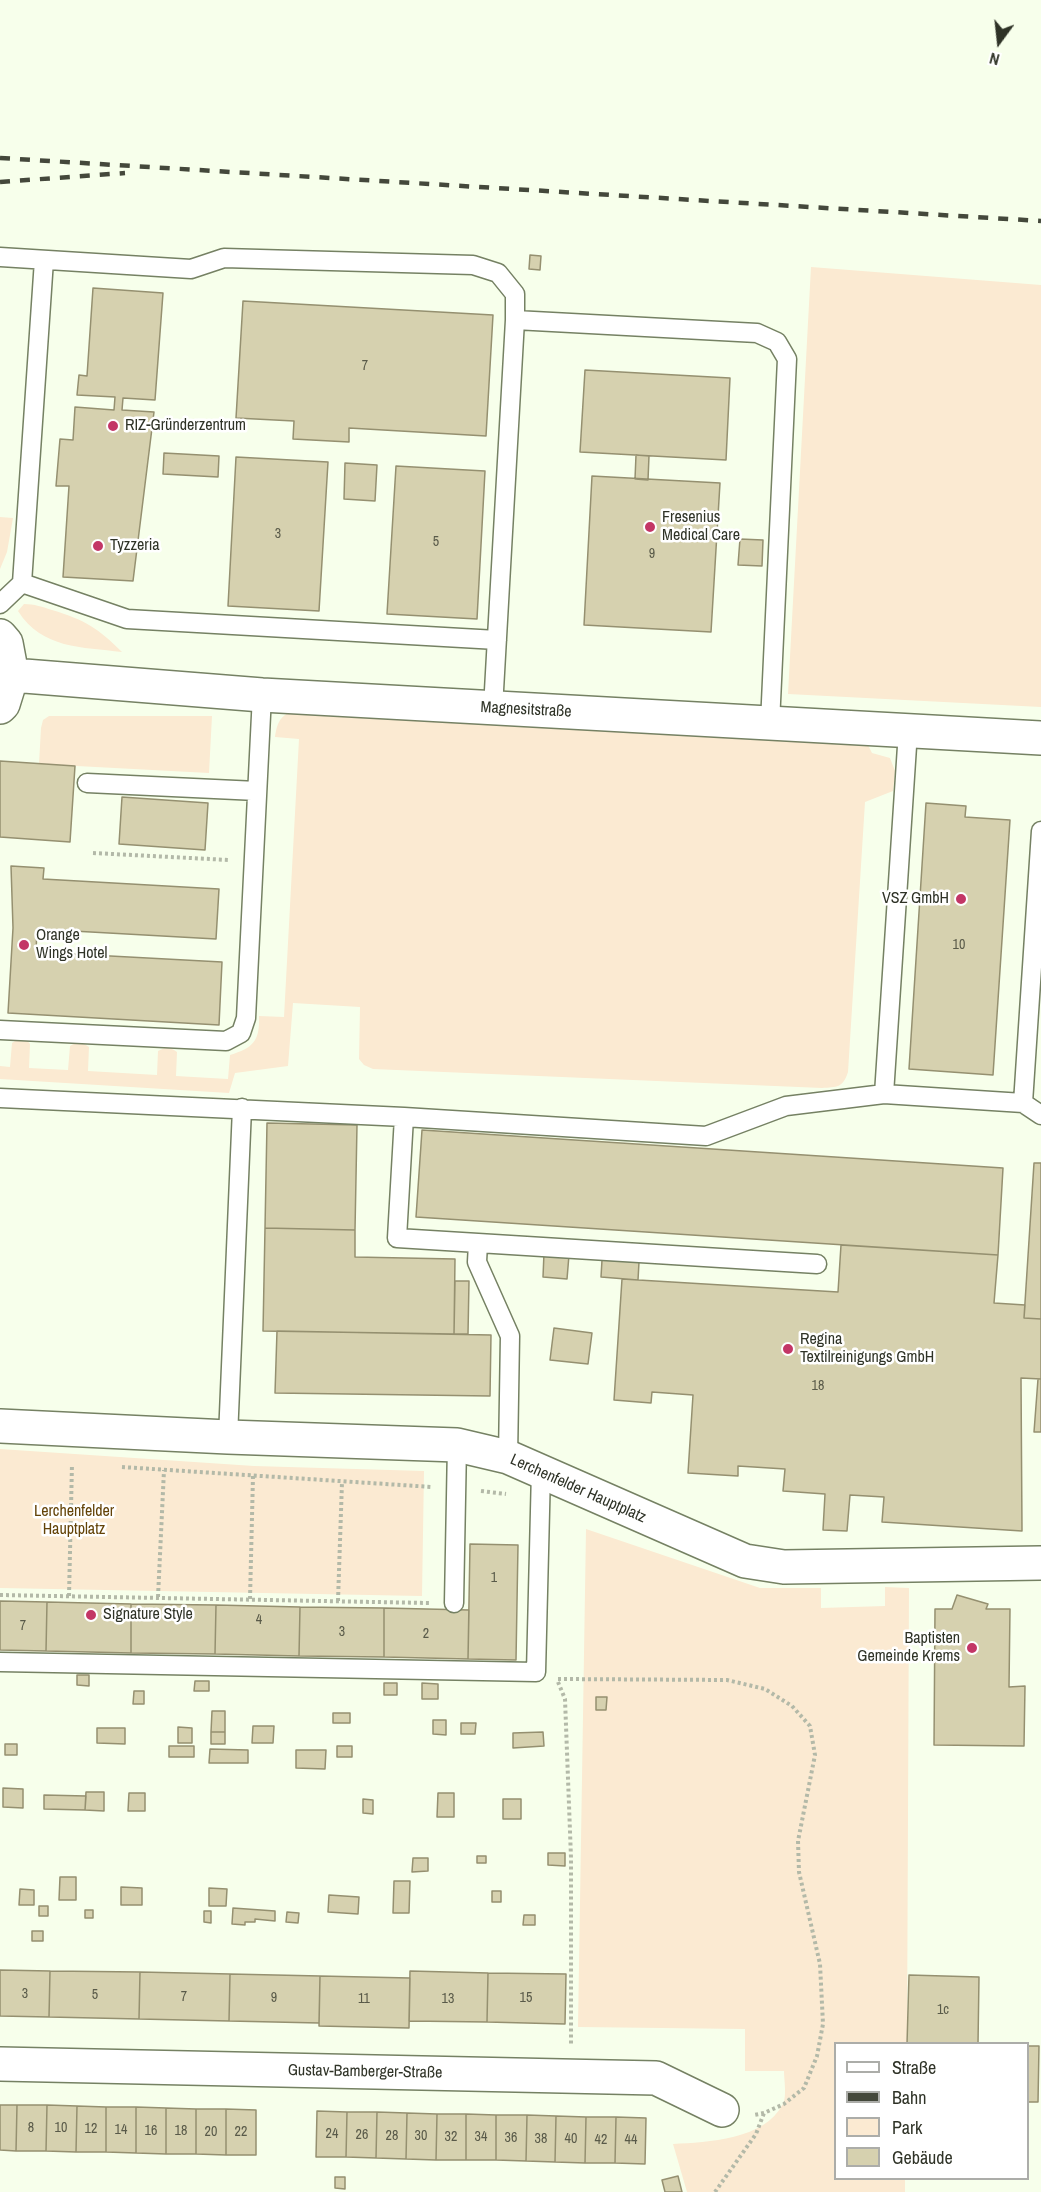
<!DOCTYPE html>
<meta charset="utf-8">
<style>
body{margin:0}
#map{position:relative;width:1041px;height:2192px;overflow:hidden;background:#f7ffeb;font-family:"Archivo Narrow",sans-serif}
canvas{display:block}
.legend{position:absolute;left:834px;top:2042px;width:195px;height:138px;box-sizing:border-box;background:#fff;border:2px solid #acada9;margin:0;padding:8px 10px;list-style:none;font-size:18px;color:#2f3327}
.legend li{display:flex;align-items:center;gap:12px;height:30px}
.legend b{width:30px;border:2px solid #acada9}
.north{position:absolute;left:969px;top:12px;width:60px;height:60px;-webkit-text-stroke:4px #fff;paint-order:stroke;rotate:195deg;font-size:16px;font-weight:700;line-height:24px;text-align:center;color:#2f3327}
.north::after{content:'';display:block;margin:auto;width:21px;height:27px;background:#2f3327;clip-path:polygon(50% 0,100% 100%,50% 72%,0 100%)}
</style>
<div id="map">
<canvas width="1041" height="2192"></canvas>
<ul class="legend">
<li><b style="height:8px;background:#fff"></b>Straße</li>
<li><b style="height:8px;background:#44483b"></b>Bahn</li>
<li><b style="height:16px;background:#fbead2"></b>Park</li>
<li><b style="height:16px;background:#d6d1af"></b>Gebäude</li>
</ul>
<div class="north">N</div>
</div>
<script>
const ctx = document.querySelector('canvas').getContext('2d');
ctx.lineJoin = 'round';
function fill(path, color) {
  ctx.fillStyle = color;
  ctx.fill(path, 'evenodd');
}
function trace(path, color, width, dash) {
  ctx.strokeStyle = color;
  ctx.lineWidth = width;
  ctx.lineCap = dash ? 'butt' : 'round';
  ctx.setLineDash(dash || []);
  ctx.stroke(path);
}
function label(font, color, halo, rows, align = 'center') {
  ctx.font = font + ' "Archivo Narrow",sans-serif';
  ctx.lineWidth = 5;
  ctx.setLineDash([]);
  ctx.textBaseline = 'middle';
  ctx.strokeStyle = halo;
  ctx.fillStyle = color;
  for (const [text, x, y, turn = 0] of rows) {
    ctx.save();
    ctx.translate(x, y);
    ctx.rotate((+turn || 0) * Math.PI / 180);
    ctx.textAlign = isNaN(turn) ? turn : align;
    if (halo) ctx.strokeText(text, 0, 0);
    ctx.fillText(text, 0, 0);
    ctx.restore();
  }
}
fill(new Path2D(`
 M811 267 1041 285V707L788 694Z
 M0 517 13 518 7 552 0 569Z
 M24 604C34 604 43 607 52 610 85 620 98 628 122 652 82 647 42 649 18 611Z
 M292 711 866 741 872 753 890 758 895 771 893 791 865 802 848 1072C843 1088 837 1087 822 1088L373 1069 364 1065 359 1059 360 1007 293 1003 288 1066 235 1073 229 1093 0 1079V1066L10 1067 12 1043 18 1039H26L30 1044 29 1068 68 1070 70 1046C78 1041 82 1042 89 1047L88 1071 157 1075 158 1051C166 1047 170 1047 177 1052L176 1076 228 1079 230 1055C253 1048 260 1041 259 1016L284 1017 299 739 275 737C277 724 279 717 292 711Z
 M49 716H212L209 773 39 764 41 728 43 720Z
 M0 1449 254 1466 424 1471 422 1596 0 1588Z
 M586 1529 760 1588H821V1608L885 1606V1587L909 1588 907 2043 836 2044V2178L905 2179V2192H687L673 2144C708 2142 764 2140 783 2104 787 2096 784 2080 784 2071H745V2029L578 2027Z`), '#fbead2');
const building = new Path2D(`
 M530 255 541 256 540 270 529 269Z
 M93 288 163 293 155 400 123 398 122 410 154 412 133 581 63 577 69 486H56L60 439 73 440 75 407 114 410 115 397 77 395 79 375 87 376Z
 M243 301 493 315 486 436 349 428V442L293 439 294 421 236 418Z
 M585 370 730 378 726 460 580 452Z
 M164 453 219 456 218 477 163 474Z
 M636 455 649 456 648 480 635 479Z
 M236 457 328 462 319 611 228 606Z
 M345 463 377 465 375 501 344 499Z
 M396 466 485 471 477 619 387 614Z
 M592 476 720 483 711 632 584 625Z
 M740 539 763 540 762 566 738 565Z
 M0 761 75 766 70 842 0 837Z
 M122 797 208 803 205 850 119 844Z
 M926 803 966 806 965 817 1010 820 993 1075 909 1069Z
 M11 866 44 868 43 879 219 889 216 939 37 929 36 952 222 962 219 1025 8 1013 13 928Z
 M267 1123 357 1125 355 1230 265 1228Z
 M422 1130 1003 1168 998 1255 416 1217Z
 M1034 1163H1041V1319L1024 1318Z
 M265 1228 355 1230V1257L455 1259 454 1334 263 1331Z
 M841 1245 998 1255 994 1303 1025 1305 1024 1318 1041 1319V1379L1021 1378 1022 1531 882 1522 884 1497 850 1495 847 1531 823 1530 825 1494 783 1491 785 1469 738 1466V1476L688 1473 693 1395 652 1392 651 1403 614 1400 622 1279 838 1292Z
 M544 1253 569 1255 567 1279 543 1277Z
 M602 1260 639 1262 638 1280 601 1277Z
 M455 1281H469L468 1334H454Z
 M554 1328 592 1333 588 1364 550 1360Z
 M277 1331 491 1335 490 1396 275 1393Z
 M1038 1379H1041V1432H1034Z
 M470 1544 518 1545 516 1660 468 1659Z
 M957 1595 988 1604 986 1609H1010L1009 1687 1025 1686 1024 1746 934 1745 935 1609H952Z
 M0 1601 47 1602 46 1651 0 1650Z
 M47 1602 131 1604V1653L46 1651Z
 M131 1604 216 1605 215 1654 131 1653Z
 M216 1605 300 1607 299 1656 215 1654Z
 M300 1607 384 1608V1657L299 1656Z
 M384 1608 469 1610 468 1659 384 1657Z
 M77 1675H89V1686L77 1685Z
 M195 1681H209V1691H194Z
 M384 1683H397V1695H384Z
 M422 1683 438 1684V1699H422Z
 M134 1691H144V1704H133Z
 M596 1697H607L606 1710H596Z
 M212 1711H225V1732H211Z
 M333 1713H350V1723H333Z
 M433 1720H446V1735L433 1734Z
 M461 1723H476L475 1734H461Z
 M253 1726H274L273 1743H252Z
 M178 1727 192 1728V1743H178Z
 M97 1728H125V1744L97 1743Z
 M211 1732H225V1744H211Z
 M543 1732 544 1746 513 1748V1733Z
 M5 1744H17V1755H5Z
 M169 1746H194V1757H169Z
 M337 1746H352V1757H337Z
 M210 1749 248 1750V1763H209Z
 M296 1750H326L325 1769 296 1768Z
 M3 1788 23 1789V1808L3 1807Z
 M86 1792H104V1811L85 1810Z
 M129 1793H145V1811H128Z
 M438 1793H454V1817H437Z
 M44 1795 86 1796 85 1810 44 1809Z
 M363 1799 373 1800V1814L363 1813Z
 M503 1799H521V1819H503Z
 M548 1853H565V1866L548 1865Z
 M477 1856H486V1863H477Z
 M413 1858H428V1871L412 1872Z
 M60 1877H76V1900H59Z
 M394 1881H410L409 1913H393Z
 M121 1887 142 1888V1905H121Z
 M209 1888 227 1889 226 1906H209Z
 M20 1889 34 1890V1905H19Z
 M492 1891H501V1902H492Z
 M329 1895 359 1897 358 1914 328 1912Z
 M39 1906H48V1916H39Z
 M233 1908 275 1911V1921L255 1919V1922H245V1925L232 1924Z
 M85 1910H93V1918H85Z
 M204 1911H211V1923L204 1922Z
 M287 1912 299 1913 298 1923 286 1922Z
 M524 1915H535V1925H523Z
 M32 1931H43V1941H32Z
 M0 1970 50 1971 49 2017 0 2016Z
 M50 1971 140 1972 139 2019 49 2017Z
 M410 1971 488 1973 487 2022 409 2021Z
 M140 1972 230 1974 229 2021 139 2019Z
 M488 1973 566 1974 565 2024 487 2022Z
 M230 1974 320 1976 319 2023 229 2021Z
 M909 1975 979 1977 978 2044H907Z
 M320 1976 410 1978 409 2028 319 2026Z
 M1028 2046H1039L1038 2102H1028Z
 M0 2105H17L16 2151 0 2150Z
 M17 2105H47L46 2151H16Z
 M47 2105 77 2106 76 2152 46 2151Z
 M77 2106 106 2107V2152H76Z
 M106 2107H136V2153L106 2152Z
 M136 2107 166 2108V2154L136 2153Z
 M166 2108 196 2109V2154H166Z
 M196 2109H226V2155L196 2154Z
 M226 2109 256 2110V2155H226Z
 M317 2111 347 2112 346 2157H316Z
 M347 2112H377L376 2158 346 2157Z
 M377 2112 407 2113 406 2159 376 2158Z
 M407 2113 437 2114 436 2160 406 2159Z
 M437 2114H466V2160H436Z
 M466 2114 496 2115V2160H466Z
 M496 2115H527L526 2161 496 2160Z
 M527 2115 556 2116 555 2162 526 2161Z
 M556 2116 586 2117 585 2163 555 2162Z
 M586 2117H616L615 2163H585Z
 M616 2117 646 2118 645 2164 615 2163Z
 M678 2176 682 2192H665L662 2180Z
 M335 2177H345V2189L335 2188Z`);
fill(building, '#d6d1af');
trace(building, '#959070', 1.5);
const lane = new Path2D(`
 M0 257 191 269 224 258 473 265 498 273 515 294V320L493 708
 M515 320 757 333 777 342 787 359 770 723
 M22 583 127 619 497 640
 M0 604 22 583 44 260
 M87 783 257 791
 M0 1030 226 1041 241 1033 246 1018 262 695
 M884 1094 908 731
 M0 1098 404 1117
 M1023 1103 1041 1115
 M478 1243 817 1264
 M228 1437 242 1108
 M508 1457 510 1336 477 1262 478 1243 397 1238 404 1117 706 1136 786 1106 884 1094 1023 1103 1041 831
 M454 1603 457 1445
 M0 1662 536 1672 541 1471`);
const street = new Path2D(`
 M0 636 6 643 12 675 3 704 0 707
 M12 675 262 695 1041 738
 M0 1426 228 1437 457 1445 508 1457 745 1561 784 1567 1041 1563
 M0 2064 656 2078 722 2110`);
trace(lane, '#758163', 21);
trace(street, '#758163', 36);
trace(new Path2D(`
 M93 853 229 860
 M122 1467 432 1487
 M481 1491 506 1494
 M0 1595 429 1603
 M69 1596 72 1464
 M158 1597 164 1470
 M250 1599 253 1476
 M338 1601 342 1482
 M558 1679 727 1680 765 1689 792 1706 810 1726 815 1755 798 1841 799 1872 820 1964 823 2024 817 2056 804 2088 784 2104 764 2113 754 2115
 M558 1682 565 1699 571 1858V2045
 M715 2192 756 2134 764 2113`), '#b3b9a8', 4, [3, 3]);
trace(lane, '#fff', 18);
trace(street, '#fff', 33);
trace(new Path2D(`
 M0 158 1041 221
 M0 182 125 173`), '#44483b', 4.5, [10, 10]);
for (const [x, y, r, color] of [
 [113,426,6,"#c33666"],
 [650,527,6,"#c33666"],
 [98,546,6,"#c33666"],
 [961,899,6,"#c33666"],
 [24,945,6,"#c33666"],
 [788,1349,6,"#c33666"],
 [91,1615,6,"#c33666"],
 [972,1648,6,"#c33666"]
]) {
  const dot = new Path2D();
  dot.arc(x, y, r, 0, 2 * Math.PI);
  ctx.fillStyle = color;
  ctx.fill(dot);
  trace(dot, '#fff', 2);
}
label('14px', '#595a49', null, [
 ["7",365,366],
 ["3",278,534],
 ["5",436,542],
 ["9",652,554],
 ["10",959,945],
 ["18",818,1386],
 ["1",494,1578],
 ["4",259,1620],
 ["7",23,1626],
 ["3",342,1632],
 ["2",426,1634],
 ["3",25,1994],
 ["5",95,1995],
 ["7",184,1997],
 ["9",274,1998],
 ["15",526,1998],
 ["11",364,1999],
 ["13",448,1999],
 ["1c",943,2010],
 ["8",31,2128],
 ["10",61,2128],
 ["12",91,2129],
 ["14",121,2130],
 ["16",151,2131],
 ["18",181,2131],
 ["20",211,2132],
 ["22",241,2132],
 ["24",332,2134],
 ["26",362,2135],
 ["28",392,2136],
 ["30",421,2136],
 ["32",451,2137],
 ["34",481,2137],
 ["36",511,2138],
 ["38",541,2139],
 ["40",571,2139],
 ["42",601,2140],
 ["44",631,2140]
]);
label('16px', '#2f3327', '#fff', [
 ["RIZ-Gründerzentrum",125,426],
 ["Fresenius",662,518],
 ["Medical Care",662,536],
 ["Tyzzeria",110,546],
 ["VSZ GmbH",949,899,"right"],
 ["Orange",36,936],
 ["Wings Hotel",36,954],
 ["Regina",800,1340],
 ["Textilreinigungs GmbH",800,1358],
 ["Signature Style",103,1615],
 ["Baptisten",960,1639,"right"],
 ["Gemeinde Krems",960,1657,"right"]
], 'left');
label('16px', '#2f3327', '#fff', [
 ["Magnesitstraße",526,710,3],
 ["Lerchenfelder Hauptplatz",578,1489,24],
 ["Gustav-Bamberger-Straße",365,2072,1]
]);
label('16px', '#634308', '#fff', [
 ["Lerchenfelder",74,1512],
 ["Hauptplatz",74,1530]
]);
</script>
